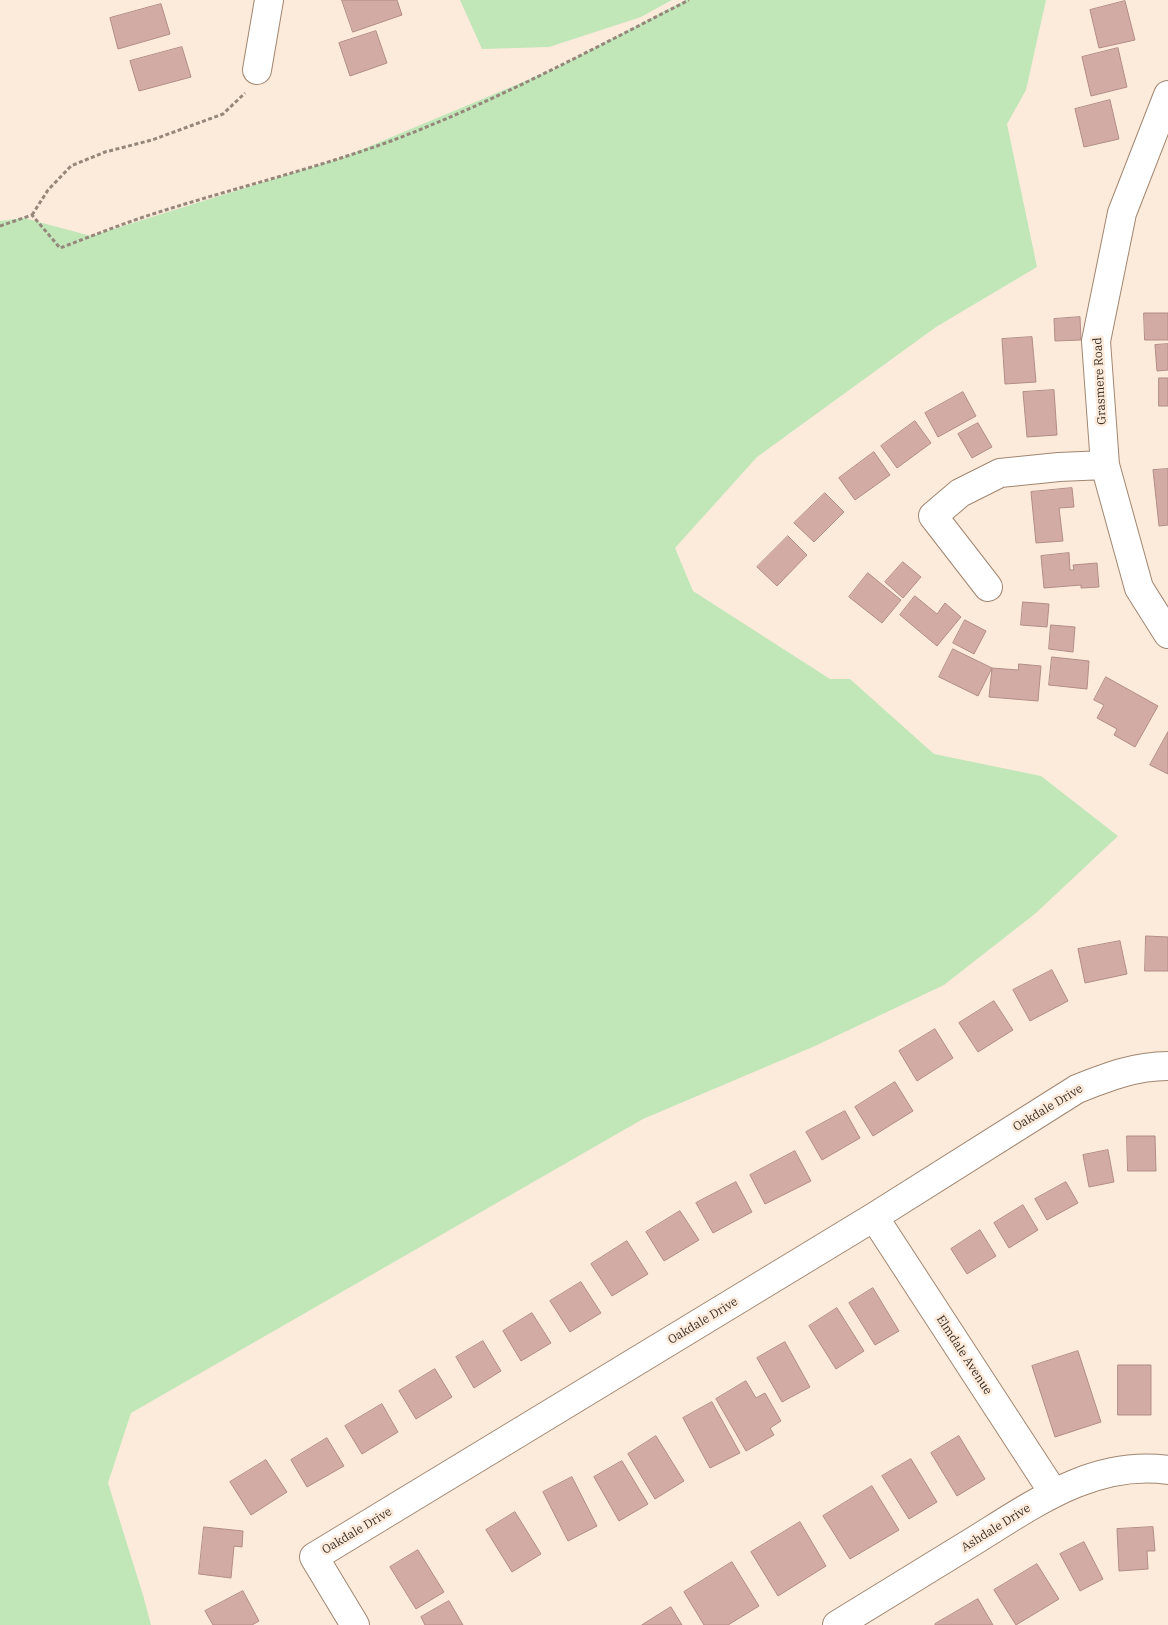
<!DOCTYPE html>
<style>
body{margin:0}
canvas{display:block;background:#fceadb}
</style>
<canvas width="1168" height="1625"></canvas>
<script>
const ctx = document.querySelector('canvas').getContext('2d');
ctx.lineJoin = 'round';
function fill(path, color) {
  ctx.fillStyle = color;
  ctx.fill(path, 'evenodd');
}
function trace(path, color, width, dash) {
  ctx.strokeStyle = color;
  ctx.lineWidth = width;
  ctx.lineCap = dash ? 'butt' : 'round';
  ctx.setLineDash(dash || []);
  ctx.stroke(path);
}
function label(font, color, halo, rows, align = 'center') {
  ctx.font = font + ' "IBM Plex Serif",serif';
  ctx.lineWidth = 5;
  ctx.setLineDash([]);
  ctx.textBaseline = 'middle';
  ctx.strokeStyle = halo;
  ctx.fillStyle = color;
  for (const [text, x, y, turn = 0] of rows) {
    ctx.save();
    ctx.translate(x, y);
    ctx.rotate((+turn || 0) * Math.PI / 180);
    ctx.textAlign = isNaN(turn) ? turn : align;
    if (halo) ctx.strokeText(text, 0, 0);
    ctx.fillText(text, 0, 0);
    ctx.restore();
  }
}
fill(new Path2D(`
 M460 0H672L641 17 549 47 482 49Z
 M686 0H1046L1026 90 1007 124 1037 267 936 327 757 457 675 548 693 591 830 679H850L934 754 1041 776 1118 836 1036 913 944 985 815 1046 643 1119 131 1413 108 1483 143 1595 151 1625H0V221L24 218 91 236 344 157 554 69Z`), '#c1e7b9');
const building = new Path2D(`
 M342 0H397L402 15 353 32Z
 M1125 1 1135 40 1099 48 1090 10Z
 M161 4 170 34 118 49 110 18Z
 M376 31 387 63 350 76 339 43Z
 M182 47 191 77 139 91 130 61Z
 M1118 48 1127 87 1091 96 1082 57Z
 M1110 100 1119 139 1084 147 1075 109Z
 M1144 313H1168V340H1145Z
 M1080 317 1081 340 1055 341 1054 319Z
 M1032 337 1036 382 1005 384 1002 339Z
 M1168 344V370L1157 371 1155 345Z
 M1159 378H1168V406H1159Z
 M1054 390 1057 435 1027 437 1023 392Z
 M963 392 976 416 938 437 925 413Z
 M915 421 931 443 897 468 881 446Z
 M978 423 992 447 972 458 958 434Z
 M874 452 890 475 855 500 839 478Z
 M1168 469V525L1159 526 1153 470Z
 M1072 488 1074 507 1059 508 1063 541 1036 543 1031 492Z
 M825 493 844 512 814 542 794 523Z
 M788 536 807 555 777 586 757 567Z
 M1069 553 1070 570H1074L1073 565 1097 563 1099 587 1081 588V585L1044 588 1041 556Z
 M903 562 921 577 903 598 885 582Z
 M868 573 901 600 882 623 849 597Z
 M915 596 937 614 945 603 961 617 937 646 900 615Z
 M1023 602 1049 604 1047 627 1021 625Z
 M965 620 986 631 974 654 953 643Z
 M1051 625 1075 627 1073 652 1049 649Z
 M953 649 992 668 978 696 939 677Z
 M1052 657 1089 661 1087 689 1049 685Z
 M1019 664 1041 666 1038 701 989 697 992 668 1018 670Z
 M1106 677 1158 706 1135 747 1114 735 1117 729 1097 718 1104 705 1094 700Z
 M1168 732V774L1150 765Z
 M1146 936 1168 937V971H1145Z
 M1120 941 1127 974 1085 983 1078 949Z
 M1052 970 1068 1001 1030 1021 1013 990Z
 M994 1001 1013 1030 978 1052 959 1023Z
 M935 1029 953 1058 917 1081 899 1051Z
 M895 1082 913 1111 873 1136 855 1107Z
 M845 1111 860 1138 822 1160 806 1132Z
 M1127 1136H1155L1156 1171H1128Z
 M1108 1150 1114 1182 1089 1187 1083 1155Z
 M795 1151 811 1181 765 1204 750 1175Z
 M736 1182 752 1212 713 1233 696 1203Z
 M1066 1182 1078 1203 1047 1220 1035 1199Z
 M1023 1205 1038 1230 1009 1248 994 1223Z
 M680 1211 699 1240 664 1261 646 1232Z
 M980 1230 996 1256 967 1274 951 1249Z
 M627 1241 648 1274 612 1296 591 1264Z
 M581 1282 601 1313 570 1332 550 1301Z
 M873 1288 899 1331 875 1345 849 1303Z
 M837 1308 864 1351 836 1369 809 1326Z
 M532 1313 551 1343 521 1361 503 1331Z
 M483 1341 501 1371 474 1388 456 1357Z
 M785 1342 810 1387 782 1402 757 1358Z
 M1078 1351 1101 1422 1055 1437 1032 1366Z
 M1118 1365H1151V1415H1118Z
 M435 1369 452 1397 416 1419 399 1391Z
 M746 1381 756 1398 765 1393 781 1421 770 1428 774 1435 746 1451 716 1399Z
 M712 1402 740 1453 710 1468 683 1418Z
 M382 1404 398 1432 362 1454 345 1426Z
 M656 1436 684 1481 655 1499 628 1454Z
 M959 1436 985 1479 957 1496 931 1453Z
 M327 1438 344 1466 307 1487 291 1460Z
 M911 1459 937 1502 909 1519 882 1476Z
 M266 1460 287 1492 251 1515 230 1482Z
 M622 1461 648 1504 619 1521 594 1477Z
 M572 1477 597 1526 568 1541 543 1492Z
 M872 1486 899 1530 850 1559 823 1516Z
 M515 1512 541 1554 512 1572 486 1530Z
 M800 1522 826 1566 778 1596 751 1552Z
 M204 1527 243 1531 242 1547 234 1546 231 1578 199 1574Z
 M1153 1527 1155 1551H1147L1148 1569 1119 1571 1117 1529Z
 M1084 1542 1103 1579 1080 1591 1060 1554Z
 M418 1550 444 1592 416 1609 390 1567Z
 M732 1562 759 1606 728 1625H704L684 1592Z
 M1037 1564 1059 1599 1016 1625 994 1590Z
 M243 1591 259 1621 252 1625H213L205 1611Z
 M978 1599 993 1625H935V1624Z
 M449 1601 463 1625H425L421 1617Z
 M671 1607 682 1625H642Z`);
fill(building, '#d1aba4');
trace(building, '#b28d86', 1);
const minor = new Path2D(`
 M257 70 269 0
 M1168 95 1122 213 1096 341 1105 465 1139 588 1168 634
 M988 587 933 516 960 493 1000 473 1059 467 1105 465
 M874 1217 1053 1492
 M355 1625 314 1557 874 1217 1077 1089C1107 1077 1135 1066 1168 1066
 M837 1625C879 1599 922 1573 964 1547 1027 1509 1090 1459 1168 1470`);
trace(minor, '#a18670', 30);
trace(new Path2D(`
 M32 215 48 190 71 166 105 152 152 140 223 114 245 93
 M0 226 32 215 60 248C92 236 124 223 156 213 234 188 314 169 391 141 494 102 591 50 689 0`), '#96877b', 3, [4, 2.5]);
trace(minor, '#fff', 28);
label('12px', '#392e24', '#fceadb', [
 ["Grasmere Road",1100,381,-93],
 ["Oakdale Drive",1048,1108,-31],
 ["Oakdale Drive",703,1321,-31],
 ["Elmdale Avenue",964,1355,57],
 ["Ashdale Drive",996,1528,-32],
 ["Oakdale Drive",357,1531,-31]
]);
</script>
